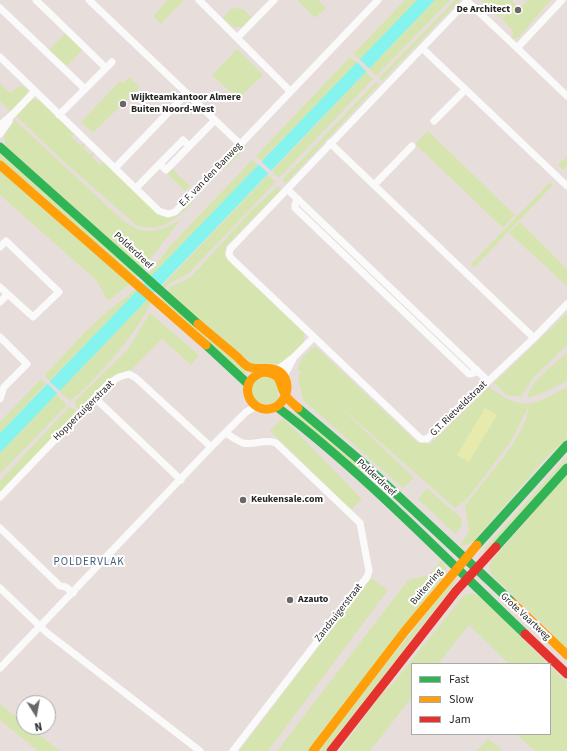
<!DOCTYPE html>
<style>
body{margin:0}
#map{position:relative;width:567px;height:751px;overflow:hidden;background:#e7dedb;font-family:"Source Sans 3",sans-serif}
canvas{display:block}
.legend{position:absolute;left:411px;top:663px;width:140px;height:72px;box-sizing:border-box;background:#fff;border:1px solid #a9a9a9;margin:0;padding:5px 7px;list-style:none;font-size:12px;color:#272727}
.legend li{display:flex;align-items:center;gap:8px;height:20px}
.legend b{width:20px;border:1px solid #a9a9a9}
.north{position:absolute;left:16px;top:695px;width:40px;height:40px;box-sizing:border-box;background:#fff;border:1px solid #a9a9a9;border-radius:50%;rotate:169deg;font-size:11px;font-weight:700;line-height:16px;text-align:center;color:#272727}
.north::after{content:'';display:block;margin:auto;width:14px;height:18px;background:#6a6766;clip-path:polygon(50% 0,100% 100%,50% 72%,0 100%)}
</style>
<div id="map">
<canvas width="567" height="751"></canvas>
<ul class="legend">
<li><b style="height:5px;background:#30b455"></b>Fast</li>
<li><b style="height:5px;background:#ff9f0a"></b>Slow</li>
<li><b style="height:5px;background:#e5322d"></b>Jam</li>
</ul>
<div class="north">N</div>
</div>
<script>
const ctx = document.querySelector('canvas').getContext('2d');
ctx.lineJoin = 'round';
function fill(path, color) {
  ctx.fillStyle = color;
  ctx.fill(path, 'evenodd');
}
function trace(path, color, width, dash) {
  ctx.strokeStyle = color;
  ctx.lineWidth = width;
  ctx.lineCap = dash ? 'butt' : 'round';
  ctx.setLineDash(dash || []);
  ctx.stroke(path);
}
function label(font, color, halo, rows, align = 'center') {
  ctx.font = font + ' "Source Sans 3",sans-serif';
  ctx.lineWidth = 4;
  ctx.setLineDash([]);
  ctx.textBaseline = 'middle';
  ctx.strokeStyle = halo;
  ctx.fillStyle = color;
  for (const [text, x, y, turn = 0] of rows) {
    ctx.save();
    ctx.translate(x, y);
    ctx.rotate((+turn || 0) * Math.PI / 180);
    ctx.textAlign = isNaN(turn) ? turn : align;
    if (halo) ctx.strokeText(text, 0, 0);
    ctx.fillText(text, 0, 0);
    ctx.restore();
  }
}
fill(new Path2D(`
 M168 0H184L161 24 153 16Z
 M297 0H318L326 8 315 18Z
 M405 0H417L360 60 353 54Z
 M435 0H450L376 76 369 69Z
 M455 0H460L382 81 379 78Z
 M481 0H511L520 8 528 0H551L519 37 514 39 511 38 514 32 502 19 506 14 505 13 500 18Z
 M232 8 243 9 251 17 243 27H233L223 18Z
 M66 33 83 49 67 66 49 50Z
 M237 49 263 75 238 99 212 75Z
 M350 57 357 63 261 161 256 156Z
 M366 72 373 79 279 178 272 171Z
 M129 77 140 87 93 133 81 122 120 81 123 83Z
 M376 82 379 84 286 183 282 180Z
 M0 83 10 93 21 85 28 89 27 96 11 112 0 101Z
 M32 99 39 100 74 134 71 137 81 146 84 143 86 144 83 148 90 155 93 152 95 153 92 157 100 165 103 161 161 216 173 217 190 202H193C176 219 161 234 136 225L62 160 16 116Z
 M15 120 120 218C141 236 158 234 181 219L142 270 5 145 4 136Z
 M428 131 515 215 503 228 415 144Z
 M241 148 243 151 223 170V167Z
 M0 153 138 275 135 278 0 161Z
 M567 156V166L563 170 558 165Z
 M252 160 258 165 150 278 147 276 171 245Z
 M171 168 190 186 185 191 166 172Z
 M0 170 130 284 108 301 96 280 0 195Z
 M268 175 275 182 274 184 188 274 170 283 163 290 160 288Z
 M550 182 553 185 474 268 471 264Z
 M278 186 281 190 226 246 225 257 297 326 304 333V342L292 355 279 364H253L202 325 168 292 170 287 191 277 251 211Z
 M520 222 567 269V286L509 233Z
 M141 283 143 285 49 381 45 375C63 356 81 335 101 317 114 305 129 297 141 283Z
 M153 294C149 321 93 384 70 401L59 391Z
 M163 297 249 369 244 374 160 300Z
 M150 313 199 355 191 365 162 339 130 371 80 409H78L74 402 128 349Z
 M567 313V345L533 378 521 397 507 395 494 383Z
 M315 346 417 442 430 444 489 387C523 412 532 406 567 387V438L545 459 474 541 470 544 459 546 469 532 465 506C485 477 524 441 529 406L511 441 468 498 455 508 337 404 414 478 403 488 303 400 298 377 301 372 297 369 303 357Z
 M567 353V381L540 394 528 398C527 384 557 362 567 353Z
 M266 376 275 380 279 390 277 395 281 397C260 419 235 383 266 376Z
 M41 379 46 384 0 433V422Z
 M56 394 67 405 0 474V453Z
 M69 407 73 408 77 413 0 493V481Z
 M292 412 303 418 376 481 343 458Z
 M283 418 362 499 351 510 271 432 270 430Z
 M567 457V463L481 556 485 548Z
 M567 474V651L546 627 493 576 490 572 489 564Z
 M427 488 461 518 462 526 455 534 418 499Z
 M440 562H442L446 568V573L309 751H277L408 580 429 575Z
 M371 578 388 590 268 751H239Z
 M454 579 457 581 326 751H317Z
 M473 593 485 601 548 664H509L469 625 438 664H412V697L370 751H339L381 695 394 682 464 595Z
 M550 666 567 682V751H535L517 735 550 734Z
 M0 704 24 723V727H29L60 751H38L0 720Z
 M488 739 503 750 476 751Z`), '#d6e5af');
fill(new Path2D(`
 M485 408 497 415 469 462 457 455Z`), '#e6eaac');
fill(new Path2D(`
 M417 0H435L0 453V433Z`), '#85f3ee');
fill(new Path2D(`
 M358 58 371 70 368 73 356 61Z
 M260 160 273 173 270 175 257 163Z
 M48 380 61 392 58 394 46 382Z`), '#e7dedb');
trace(new Path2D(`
 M36 0 106 68
 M89 0 240 144
 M199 0 290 91
 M466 0 517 48 562 0
 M468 3 463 5 230 249 229 254 231 258 421 439H427L534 338 567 304
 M0 8 85 89
 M237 38 274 0
 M422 48 567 186
 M517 48 567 96
 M0 57 159 211 168 214 175 212 190 197 378 0
 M59 115 112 62
 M434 121 465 90
 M0 125 12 115 35 91
 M0 134 9 121
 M330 143 534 338
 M160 164 166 170 215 120
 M115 168 187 93
 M374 185 412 146
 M136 188 183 140 189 146
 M288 190 488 381
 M298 199 295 204V208L469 374 474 373 477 370
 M0 247 6 241 59 292 33 317 0 287
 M0 302 7 295
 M0 337 27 364 4 387 0 399
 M277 370 294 357
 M284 376 294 357 313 338
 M95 398 181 480
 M226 433C232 437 237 441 243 443 254 446 265 438 276 443L360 523 369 571 367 577 233 751
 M0 497 108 384 119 377 129 374 136 378 211 447
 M0 528 60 586 66 587 73 593
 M0 588 46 632 200 751
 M0 668 211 447 246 412 256 406`), '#fbfafa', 7);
trace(new Path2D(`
 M0 147 198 324
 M206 345 247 383
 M277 407C366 475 444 557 525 634
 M298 408 363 463 513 603
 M477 545 567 445
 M496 547 567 468`), '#30b455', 9);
trace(new Path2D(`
 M0 165 206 345
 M198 324C210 334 223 345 235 355 240 359 244 365 249 367 258 371 268 366 276 370 293 377 289 402 273 408 250 416 234 380 264 372 284 374 278 384 286 396 289 401 294 404 298 408
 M513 603 567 655
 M313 751 405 631 477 545`), '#ff9f0a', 9);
trace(new Path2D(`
 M525 634 567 674
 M331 751 456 591 496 547`), '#e5322d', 9);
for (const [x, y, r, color] of [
 [518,10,4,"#6a6766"],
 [123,104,4,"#6a6766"],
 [243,500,4,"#6a6766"],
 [290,600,4,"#6a6766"]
]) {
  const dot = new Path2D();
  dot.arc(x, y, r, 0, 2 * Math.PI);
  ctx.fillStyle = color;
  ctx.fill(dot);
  trace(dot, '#fff', 1.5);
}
label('bold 10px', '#272727', '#fff', [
 ["De Architect",510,10,"right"],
 ["Wijkteamkantoor Almere",131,98],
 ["Buiten Noord-West",131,110],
 ["Keukensale.com",251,500],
 ["Azauto",298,600]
], 'left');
label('10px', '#272727', '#fff', [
 ["E.F. van den Banweg",211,175,-46],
 ["Polderdreef",133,251,43],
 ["G.T. Rietveldstraat",459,409,-44],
 ["Hopperzuigerstraat",84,411,-45],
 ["Polderdreef",376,478,43],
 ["Buitenring",427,587,-50],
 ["Zandzuigerstraat",339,613,-52],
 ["Grote Vaartweg",525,617,43]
]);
ctx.letterSpacing = '1px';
label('11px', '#435e7c', '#fff', [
 ["POLDERVLAK",89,563]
]);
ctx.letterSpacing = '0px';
</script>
